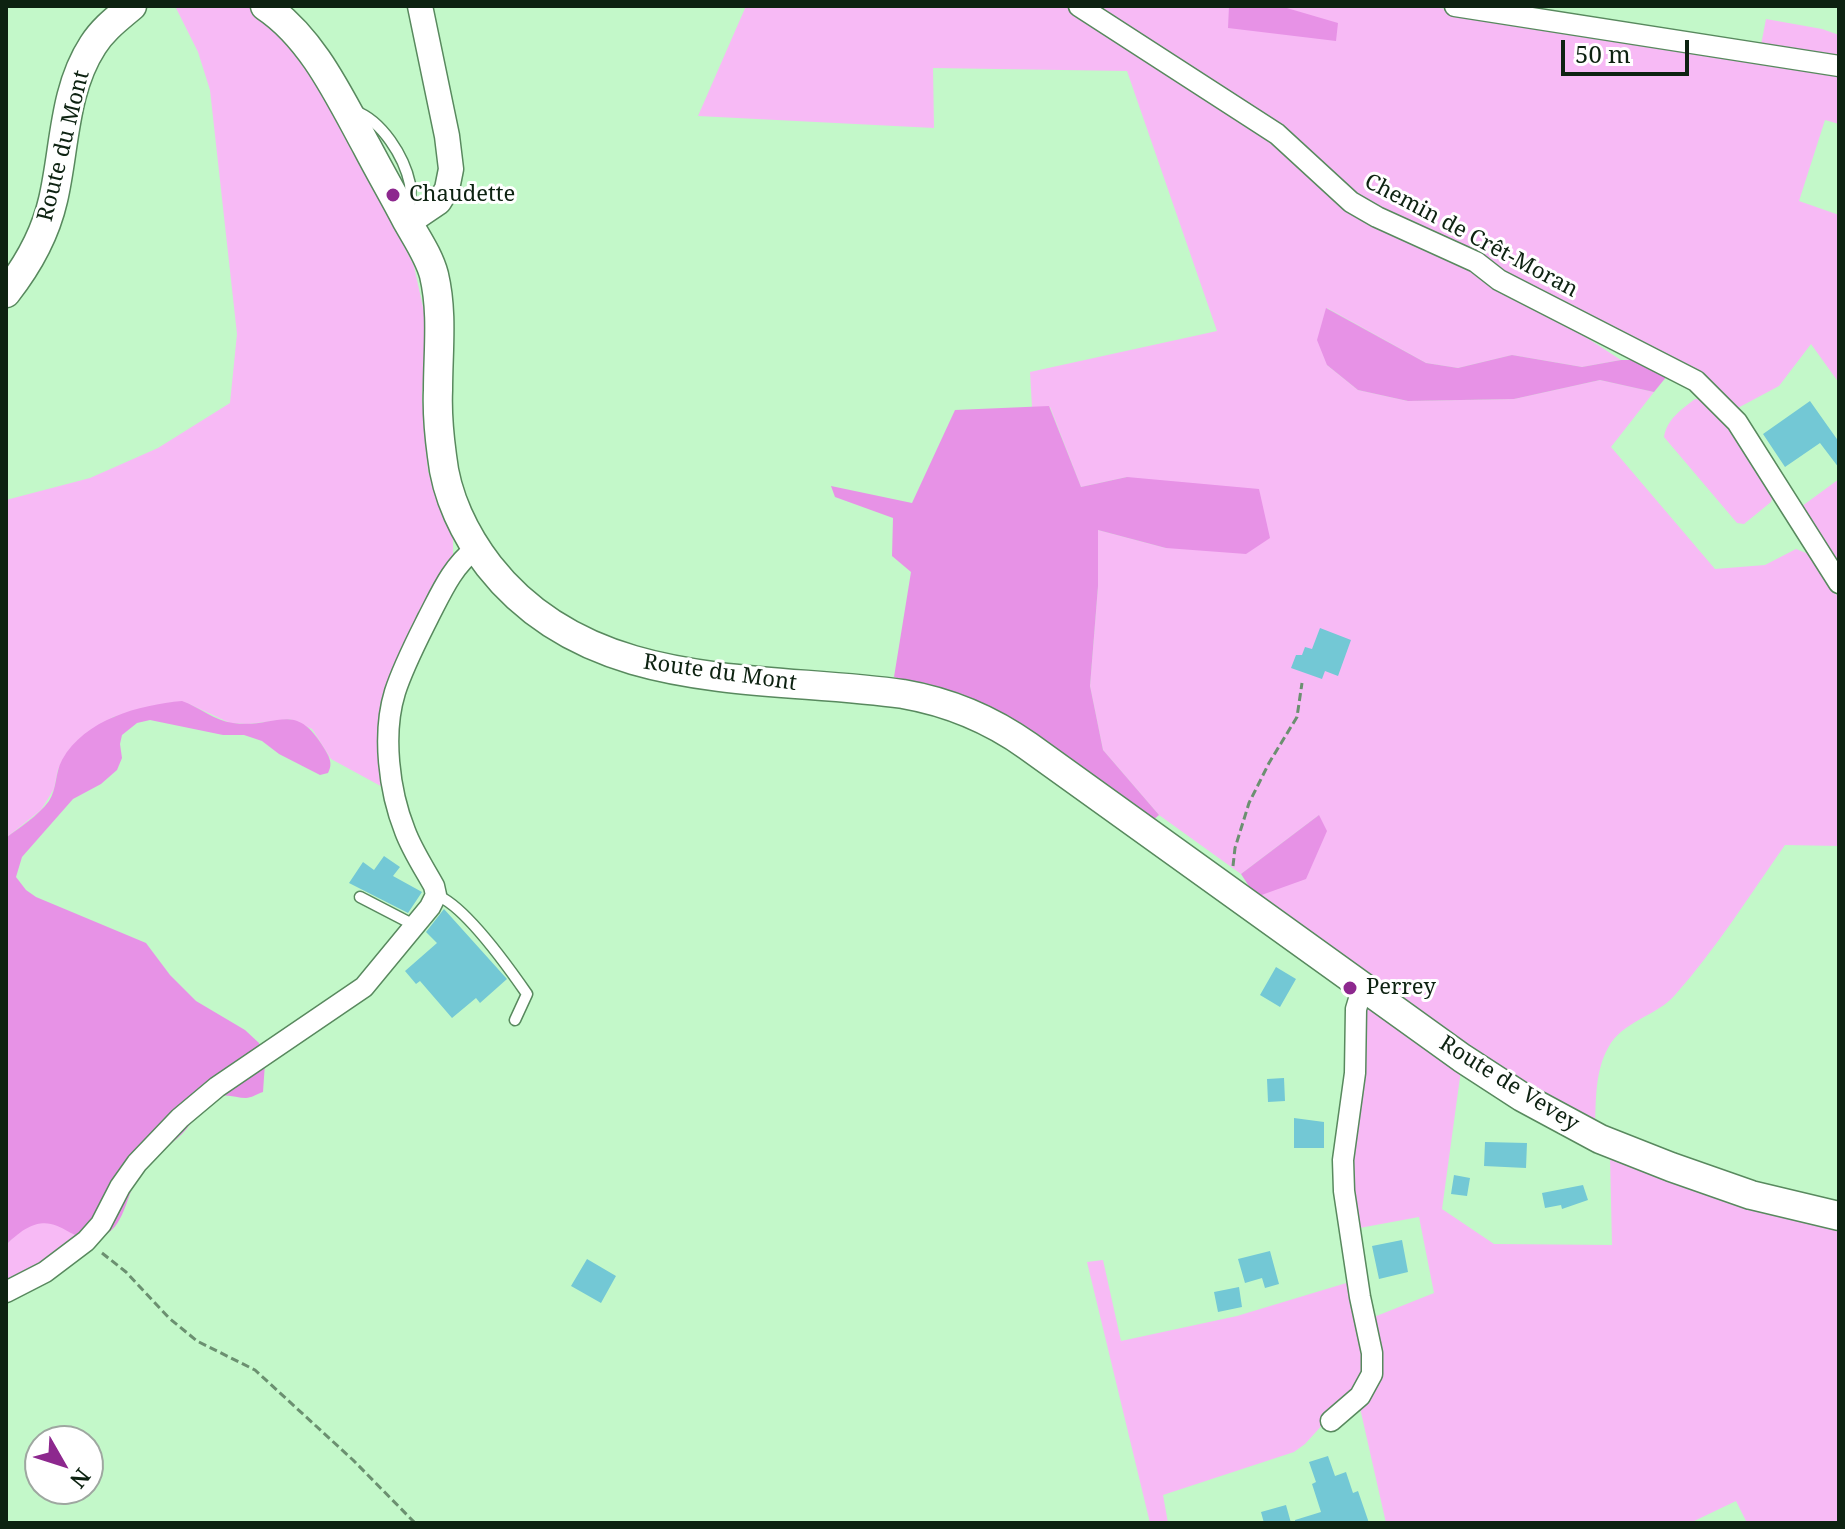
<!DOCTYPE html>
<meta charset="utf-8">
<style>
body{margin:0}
#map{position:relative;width:1845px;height:1529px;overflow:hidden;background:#c3f8c9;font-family:"Noto Serif",serif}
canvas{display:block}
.frame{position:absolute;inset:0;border:8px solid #0d2211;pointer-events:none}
.north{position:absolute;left:24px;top:1425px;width:80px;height:80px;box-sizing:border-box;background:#fff;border:2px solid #9ea7a0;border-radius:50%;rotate:129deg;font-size:22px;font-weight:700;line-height:32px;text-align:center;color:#0d2211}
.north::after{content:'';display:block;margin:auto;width:28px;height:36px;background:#8d288e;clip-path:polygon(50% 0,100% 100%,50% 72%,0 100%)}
.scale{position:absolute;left:1561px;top:40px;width:128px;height:36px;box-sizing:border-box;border:4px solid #0d2211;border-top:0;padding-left:10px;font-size:24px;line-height:28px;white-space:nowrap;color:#0d2211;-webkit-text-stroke:6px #fff;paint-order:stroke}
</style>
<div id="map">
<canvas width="1845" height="1529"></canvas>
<div class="frame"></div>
<div class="north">N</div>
<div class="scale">50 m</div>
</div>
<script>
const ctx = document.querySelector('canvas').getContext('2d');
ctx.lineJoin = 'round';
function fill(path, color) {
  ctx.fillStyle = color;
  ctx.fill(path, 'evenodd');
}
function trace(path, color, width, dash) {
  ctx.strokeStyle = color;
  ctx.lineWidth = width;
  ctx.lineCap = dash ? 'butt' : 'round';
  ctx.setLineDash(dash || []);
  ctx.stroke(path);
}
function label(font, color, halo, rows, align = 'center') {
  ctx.font = font + ' "Noto Serif",serif';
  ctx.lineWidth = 6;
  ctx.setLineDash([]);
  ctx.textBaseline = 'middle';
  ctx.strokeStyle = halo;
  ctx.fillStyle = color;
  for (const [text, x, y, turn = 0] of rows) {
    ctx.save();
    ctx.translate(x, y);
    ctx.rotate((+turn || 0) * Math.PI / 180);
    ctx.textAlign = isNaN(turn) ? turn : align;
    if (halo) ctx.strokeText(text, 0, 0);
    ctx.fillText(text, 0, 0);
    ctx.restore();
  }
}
fill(new Path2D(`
 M175 6H249L269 15 341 117 414 266 426 321 422 398 428 471 453 536V555L420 622 389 695 388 790 331 759 312 729 290 719 248 724 230 723 189 704 173 702 113 717 58 769 54 789 41 810 6 838V500L90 478 158 448 230 403 237 334 210 90 198 52Z
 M746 6H1065L1106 30 1270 139 1348 213 1485 278 1553 316 1621 360 1582 367 1512 355 1458 368 1426 363 1327 308V365L1358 390 1408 401 1514 399 1600 380 1654 392 1611 447 1715 569 1765 565 1796 549 1811 555 1839 599V846L1785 845C1749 896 1716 949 1675 995 1657 1016 1622 1021 1608 1048 1595 1071 1596 1101 1595 1126L1519 1084 1256 897 1319 815 1241 874 1159 815 1103 750 1090 686 1098 586V530L1166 548 1127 477 1081 487 1050 407H1032L1030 372 1217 331 1127 71 933 68 934 128 698 116Z
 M1089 6H1426L1839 70V124L1825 120 1799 201 1839 215V383L1811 344 1779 386 1734 410 1701 371 1521 286 1394 221Z
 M1766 19 1822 29 1839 35V62L1761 45Z
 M1695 399 1706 400 1747 449 1774 492 1771 502 1744 524 1737 523 1664 437C1667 419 1681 410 1695 399Z
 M1839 479V576L1794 512Z
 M1365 1007H1373L1461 1070 1442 1209 1494 1244 1612 1245 1610 1156 1839 1227V1456L1837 1463 1839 1464V1523H1747L1736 1501 1690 1523H1386L1360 1408 1369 1319 1434 1293 1419 1217 1354 1229 1347 1173Z
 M36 1222 52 1223 83 1236 6 1287V1245L21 1229Z
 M1103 1260 1121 1341 1237 1316 1353 1281 1365 1378 1305 1444 1294 1452 1163 1495 1168 1523H1150L1087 1262Z`), '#f7baf5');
fill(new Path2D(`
 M1229 6H1280L1338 23 1336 41 1228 28Z
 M1326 308 1426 363 1458 368 1512 355 1582 367 1621 360H1643L1667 376 1654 392 1600 380 1514 399 1408 401 1358 390 1327 365 1317 340Z
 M1049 406 1081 487 1127 477 1259 489 1270 538 1246 554 1166 548 1098 530V586L1090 686 1103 750 1159 815 1152 821 961 697 894 677 911 572 892 556 893 518 835 497 831 486 912 503 955 410Z
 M182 701C199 707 215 721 233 723 275 729 294 700 322 745 328 755 334 762 328 773L320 775 279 754 262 741 244 735H223L150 720 137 723 122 735 120 744 122 758 117 770 101 784 73 799 22 857 16 877 26 890 36 897 146 943 170 975 196 1001 245 1030 259 1043 265 1063 263 1092C257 1094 251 1098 246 1098 238 1098 228 1094 221 1096 204 1101 193 1123 182 1134 169 1147 150 1157 141 1171 127 1190 126 1224 105 1235 68 1255 58 1192 6 1245V838C20 827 38 816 49 801 57 789 55 773 62 760 85 719 139 705 182 701Z
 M1319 815 1327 831 1306 879 1256 897 1241 874Z`), '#e792e6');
fill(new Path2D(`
 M1810 401 1839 442V468L1820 443 1785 467 1763 434Z
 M1320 628 1351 640 1338 676 1325 671 1322 679 1291 668 1296 655H1302L1305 647 1312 649Z
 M384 856 400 867 393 876 422 892 408 913 349 883 363 862 374 870Z
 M444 909 507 979 480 1003 476 998 452 1018 420 981 416 984 405 971 437 943 426 932Z
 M1276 967 1296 979 1280 1007 1260 995Z
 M1284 1078 1285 1101 1268 1102 1267 1079Z
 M1294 1118 1324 1122V1148H1294Z
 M1485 1142 1527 1143 1526 1168 1484 1166Z
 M1454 1175 1470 1178 1467 1196 1451 1194Z
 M1583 1185 1588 1200 1562 1209 1561 1205 1545 1208 1542 1193Z
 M1402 1240 1408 1272 1379 1279 1372 1246Z
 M1270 1251 1279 1284 1265 1288 1262 1278 1245 1283 1238 1259Z
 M587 1259 616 1276 601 1303 571 1286Z
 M1239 1287 1242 1307 1218 1312 1214 1292Z
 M1328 1456 1335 1476 1346 1472 1353 1493 1358 1491 1369 1523H1295V1520L1321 1512 1312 1484 1316 1482 1309 1462Z
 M1286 1505 1291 1523H1264L1261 1512Z`), '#73c8d5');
const service = new Path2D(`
 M355 111C382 121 404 156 410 184 411 192 410 201 409 209
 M436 895C464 905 509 968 527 994L515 1020
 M360 897 416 926`);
const minor = new Path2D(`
 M1079 6 1277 134 1351 202 1377 217 1476 262 1499 280 1696 381 1737 422 1839 583
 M1455 6 1839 66
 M6 1292 45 1272 86 1241 101 1224 120 1187 137 1163 180 1118 217 1087 364 987 430 907 436 895 434 886C424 868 412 850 405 831 389 791 382 734 395 692 403 667 416 642 428 618 442 591 452 567 476 548
 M1331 1421 1360 1396 1372 1374V1353L1360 1297 1344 1191 1343 1160 1355 1073 1356 1009 1363 986`);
const tertiary = new Path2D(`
 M408 223 439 202 447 189 451 169 447 136 420 6`);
const secondary = new Path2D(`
 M265 6C313 38 340 98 367 147 380 172 394 196 407 221 417 239 429 256 434 275 443 313 438 351 438 390 437 412 439 434 442 456 446 496 465 535 489 566 590 695 759 674 903 694 949 702 990 719 1028 746L1462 1058 1522 1097 1600 1139 1671 1167 1751 1195 1839 1216
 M6 293C28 265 45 235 53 200 65 149 63 91 93 45 103 29 118 18 132 6`);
trace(service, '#58895e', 13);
trace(minor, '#58895e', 23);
trace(tertiary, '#58895e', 27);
trace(secondary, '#58895e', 31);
trace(new Path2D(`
 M1233 866 1235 848 1249 803 1269 763 1297 717 1302 683
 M102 1253 126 1272 169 1318 197 1341 255 1370 353 1460 415 1523`), '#6b9070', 3, [8, 4]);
trace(service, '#fff', 10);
trace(minor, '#fff', 20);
trace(tertiary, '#fff', 24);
trace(secondary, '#fff', 28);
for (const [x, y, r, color] of [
 [393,195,8,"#8d288e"],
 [1350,988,8,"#8d288e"]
]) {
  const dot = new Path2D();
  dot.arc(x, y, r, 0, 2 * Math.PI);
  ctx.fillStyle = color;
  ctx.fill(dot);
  trace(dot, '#fff', 3);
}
label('22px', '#0d2211', '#fff', [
 ["Route du Mont",64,146,-76],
 ["Chemin de Crêt-Moran",1471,236,28],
 ["Route du Mont",720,673,8],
 ["Route de Vevey",1509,1084,32]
]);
label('22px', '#0d2211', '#fff', [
 ["Chaudette",409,195],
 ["Perrey",1366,988]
], 'left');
</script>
